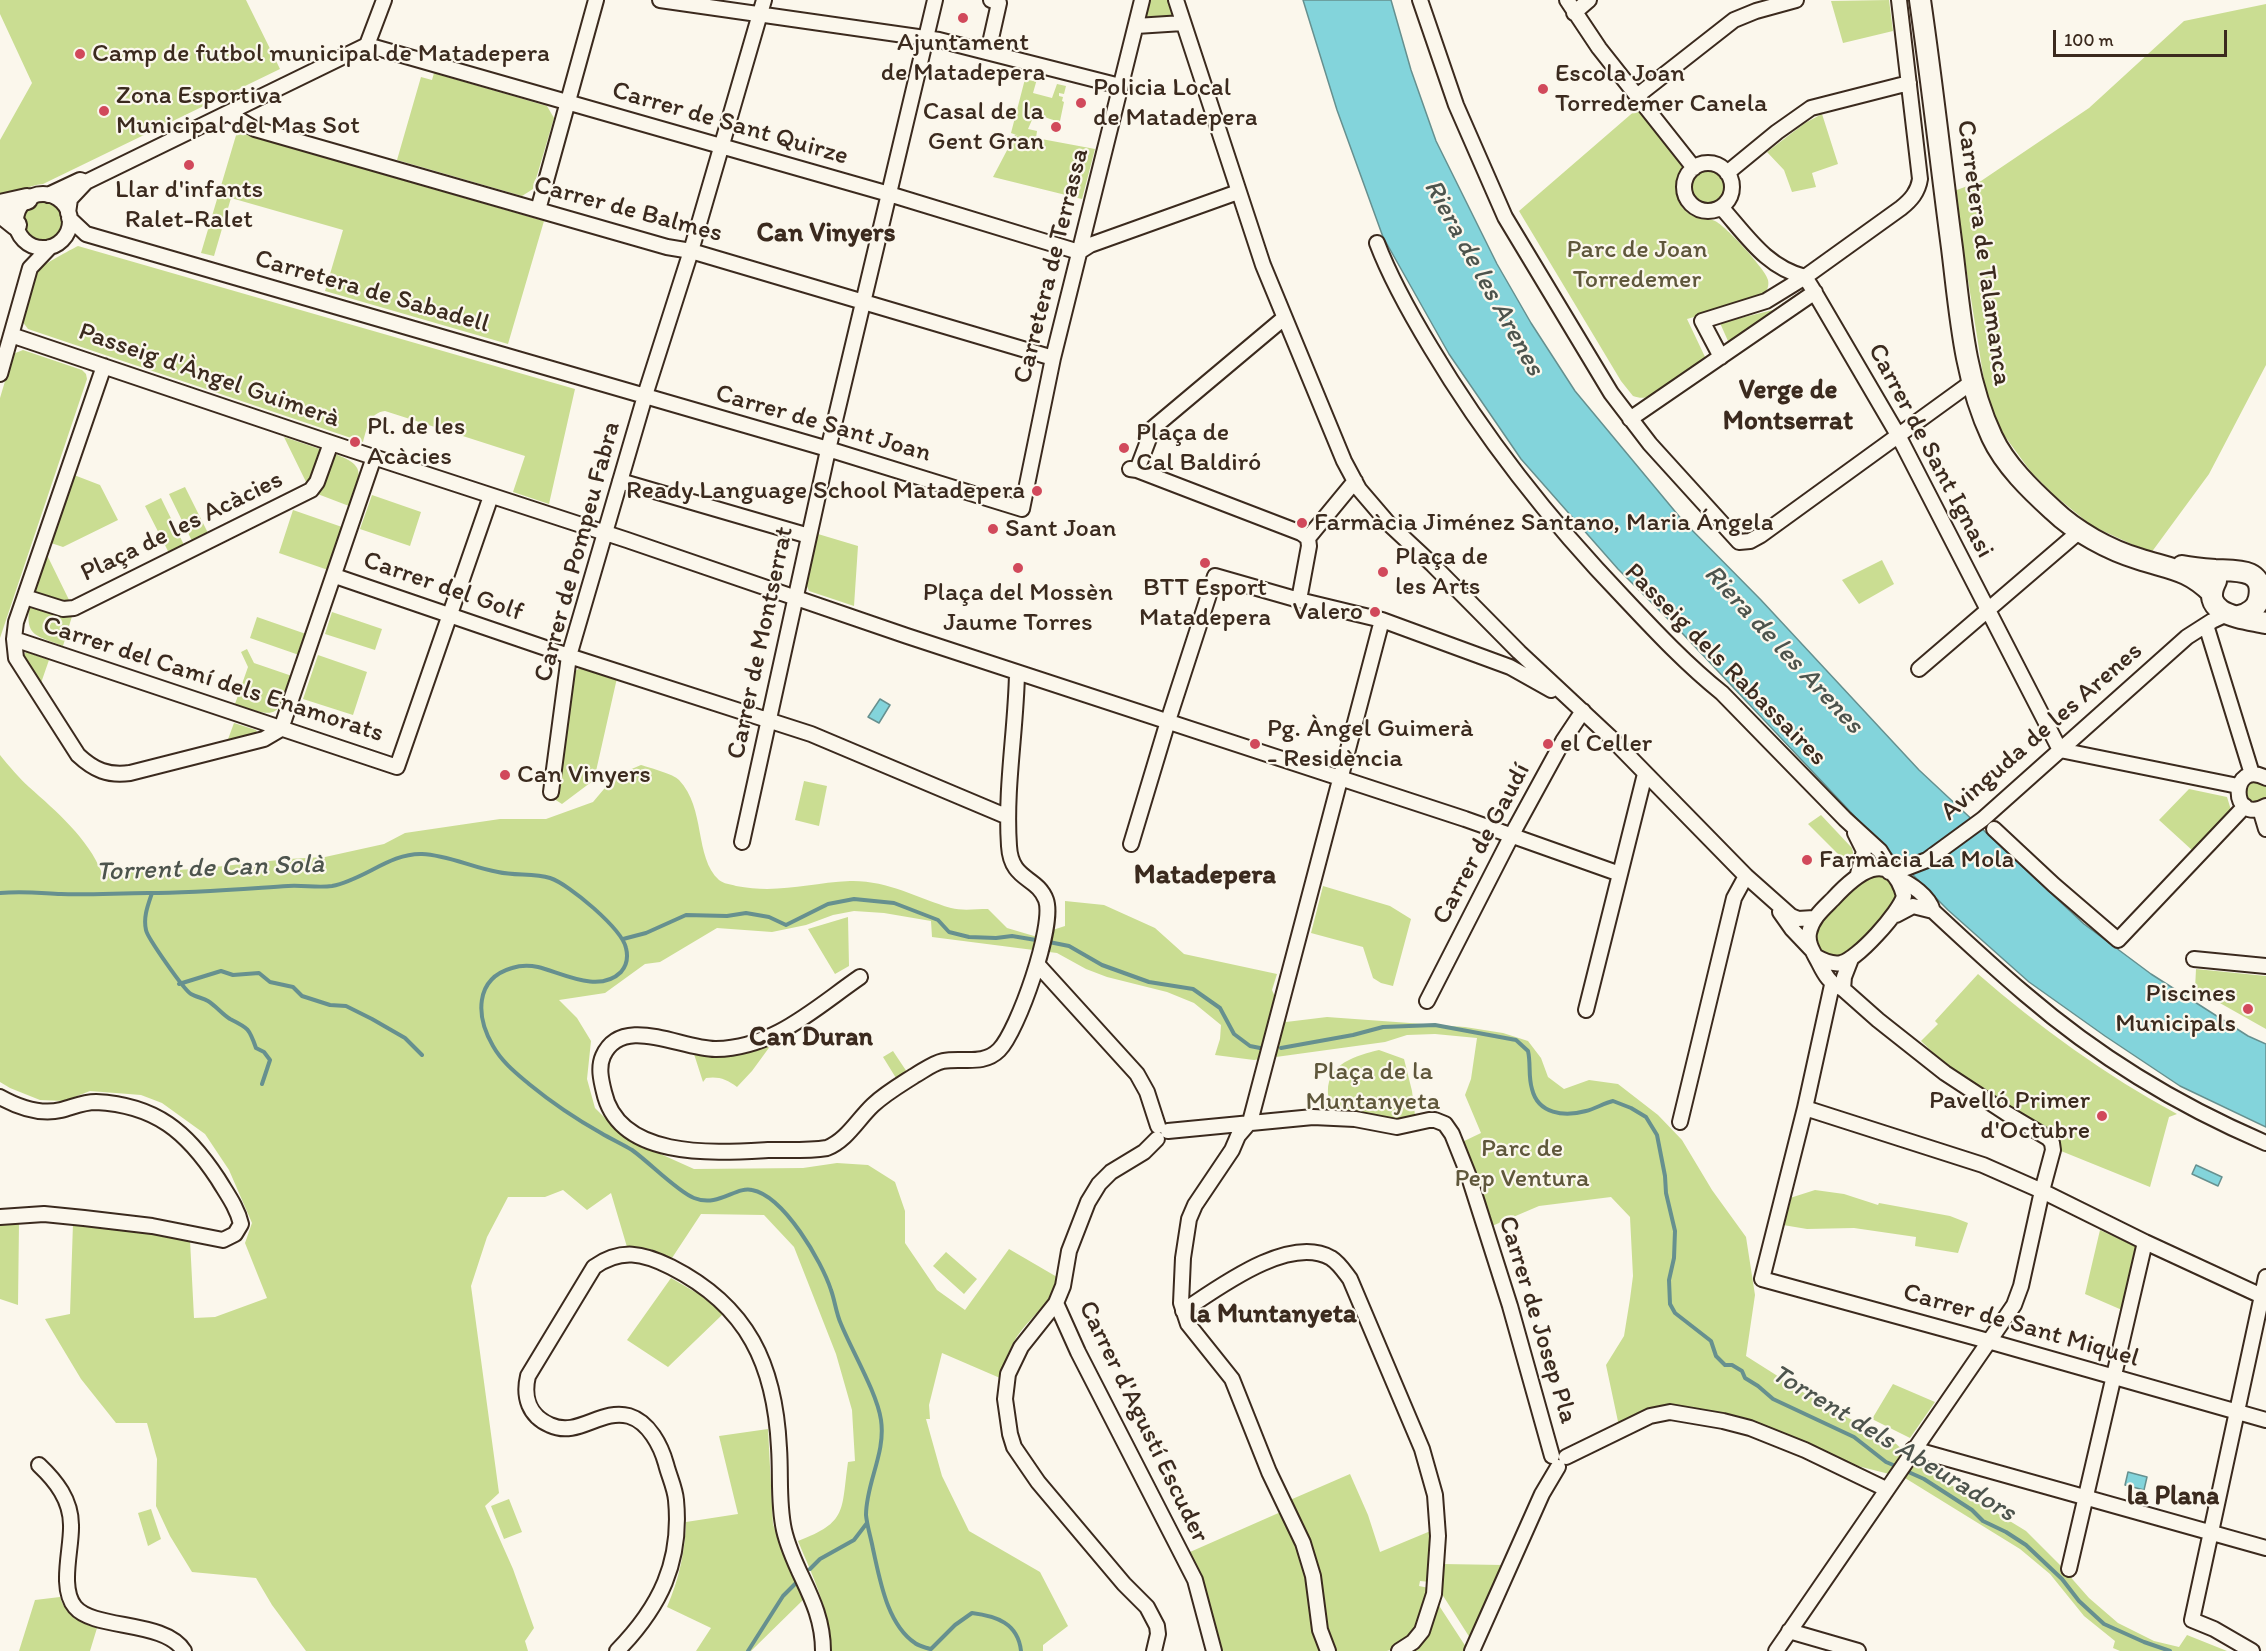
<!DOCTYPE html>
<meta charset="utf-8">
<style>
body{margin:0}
#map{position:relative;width:2266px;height:1651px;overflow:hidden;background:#fbf7ec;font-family:Itim,sans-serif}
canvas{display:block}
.scale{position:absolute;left:2053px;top:30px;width:174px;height:27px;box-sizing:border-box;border:3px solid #3b2a1e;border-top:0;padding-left:8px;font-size:18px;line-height:21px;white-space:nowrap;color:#3b2a1e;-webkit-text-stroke:4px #fbf7ec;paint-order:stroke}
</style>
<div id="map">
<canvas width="2266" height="1651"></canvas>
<div class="scale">100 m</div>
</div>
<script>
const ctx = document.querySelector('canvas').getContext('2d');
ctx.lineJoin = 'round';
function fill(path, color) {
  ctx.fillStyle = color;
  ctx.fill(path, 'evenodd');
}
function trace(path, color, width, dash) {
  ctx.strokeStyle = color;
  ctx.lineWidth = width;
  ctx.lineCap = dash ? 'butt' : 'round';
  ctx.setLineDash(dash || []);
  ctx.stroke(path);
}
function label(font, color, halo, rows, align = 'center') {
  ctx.font = font + ' Itim,sans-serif';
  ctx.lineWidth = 4.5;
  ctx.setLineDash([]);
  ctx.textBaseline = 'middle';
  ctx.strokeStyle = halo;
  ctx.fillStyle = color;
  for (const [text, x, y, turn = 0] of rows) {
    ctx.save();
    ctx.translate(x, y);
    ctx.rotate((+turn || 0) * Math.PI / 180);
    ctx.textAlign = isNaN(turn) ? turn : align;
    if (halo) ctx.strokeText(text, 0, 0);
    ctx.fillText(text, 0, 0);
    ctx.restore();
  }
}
fill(new Path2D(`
 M0 0H246L280 69 43 184C27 185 16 195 0 199V140L32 83 0 14Z
 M1147 0H1169L1173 16 1144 18Z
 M1889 0 1893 31 1843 43 1831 1Z
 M2266 4V365L2209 474 2151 553 2092 526 2054 495 2031 472 1998 427 1985 387 1954 191 1981 181 2089 108 2184 21Z
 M434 73 547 106 554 118 533 189 522 196 397 160 421 77 432 80Z
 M1034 78 1037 79 1033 93 1052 98 1057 84 1066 86 1064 94 1059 93V96L1063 97 1062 101 1064 102 1060 121C1047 119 1043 118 1038 106L1028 129 1037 131 1036 138 1095 149 1082 199 993 177 1015 135 1019 136 1011 133 1025 79 1033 81Z
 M1637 109 1684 168C1672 183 1674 207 1693 216 1700 219 1709 218 1715 221 1725 225 1767 271 1768 280 1770 289 1764 295 1757 299L1687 319 1706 359 1661 393 1658 390C1650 397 1644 400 1633 396L1621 381 1519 211Z
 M1822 114 1838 164 1812 173 1816 187 1792 192 1784 170 1767 152 1805 123Z
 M237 132 544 221 508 344 325 291 343 230 231 198 214 256 201 253Z
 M1691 187a17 17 0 1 1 34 0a17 17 0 1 1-34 0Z
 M24 221a19 19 0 1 1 38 0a19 19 0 1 1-38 0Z
 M78 246 575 389 549 504 513 492 525 456 385 411C369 413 367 428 363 442L28 329 22 321 38 270C44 264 70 250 78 246Z
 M1804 289 1805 292 1729 343 1728 341 1720 323 1773 310Z
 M23 350 82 370 86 374 87 379 0 638V398L13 354Z
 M284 437 320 449 308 486Z
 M332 453C369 466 360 474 349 506L315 493 319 491Z
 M74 475 100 485 118 520 63 547 51 543Z
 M185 487 209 535 193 543 169 494Z
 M372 495 421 512 410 546 360 529Z
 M161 498 185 547 170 555 145 506Z
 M293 510 342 527 328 570 279 553Z
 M818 534 858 546 854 606 809 591 806 584Z
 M47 555 71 604 35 592Z
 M1882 560 1894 584 1859 604 1842 580Z
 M30 604 67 616 73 613 63 646C36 635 24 637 30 604Z
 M332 612 382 629 375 650 325 634Z
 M257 617 306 634 299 655 250 638Z
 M247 649 254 663 292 676C278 718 278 719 235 704L248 667 241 652Z
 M26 652 49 660 41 683 23 656Z
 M318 655 367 672 353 715 303 699Z
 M582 667 617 678 594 780 562 804 551 797 559 794 575 671Z
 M234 723 256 730 258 734 227 742Z
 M0 755C9 766 19 778 29 787 56 811 88 838 102 873L196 869 288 859 325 857 384 844 405 833 500 819H546L593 802 615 776 641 765C650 768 674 774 679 780 706 808 694 857 719 880 724 884 730 884 736 886 779 894 808 883 850 881 887 880 917 898 951 908 962 911 976 909 988 909L1007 928 1034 936 1065 926V901L1104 905 1155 928 1184 954 1277 974 1272 990 1286 1022 1327 1017 1465 1027 1503 1033 1528 1041 1541 1058 1548 1077 1564 1089 1589 1080 1618 1084 1658 1115 1682 1140 1712 1190 1746 1237 1755 1295 1746 1356 1825 1406 1893 1441 1920 1466 2026 1531 2059 1564 2089 1598 2118 1623 2154 1641 2179 1647 2187 1635 2227 1651H2120L2113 1648 2115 1641 2084 1616 2050 1574 2020 1549 1905 1478 1842 1462 1820 1448 1750 1421 1714 1411 1673 1414 1620 1431 1606 1365 1624 1336 1630 1299 1633 1276 1630 1217 1611 1197 1539 1206 1492 1226 1460 1143 1481 1133 1465 1095 1471 1079 1477 1038 1435 1034 1407 1035 1385 1042 1254 1060 1215 1055 1220 1039 1221 1025 1194 1003 1167 992 1107 977 1086 969 1057 953 932 937 931 921 884 913 854 911 833 915 806 925 772 932 717 928 660 962 645 964 605 993 559 1000 577 1018 591 1041 587 1079 595 1108 625 1138 694 1169 803 1168 837 1163 868 1165 895 1182 905 1211V1243L937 1290 965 1310 1009 1249 1057 1277C1053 1301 1035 1313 1021 1331 1010 1345 1005 1361 1000 1378L942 1353 929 1405 930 1419H926L942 1476 969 1531 1040 1572 1068 1626 1043 1645V1651H831C830 1611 813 1577 798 1541 848 1522 841 1511 848 1462L855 1461 852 1410 836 1354 794 1247 764 1215 701 1214 672 1258 650 1249 627 1247 611 1193 587 1210 563 1190 545 1197H508L487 1237 471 1286 499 1493 485 1506 513 1569 534 1628 525 1641 528 1651H306L272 1605 256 1578 192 1572 170 1536 156 1506 157 1459 147 1423H116L81 1379 45 1319 70 1314 73 1223 190 1240 194 1318 215 1317 267 1298 245 1243 252 1223 229 1170 205 1134 162 1103 141 1095 90 1091 64 1101 40 1100 10 1088 0 1082Z
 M804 781 827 786 819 826 795 820Z
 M2245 792a11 11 0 1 1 22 0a11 11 0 1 1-22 0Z
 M2189 789 2227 797 2231 810 2193 851 2159 820Z
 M1821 815 1852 848 1854 857 1849 865 1808 824Z
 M1883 874 1896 886 1899 899C1882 918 1858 953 1834 960L1820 951 1817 947 1814 940 1816 928 1863 878Z
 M1323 886 1390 906 1411 919 1393 986 1381 983 1373 978 1363 947 1311 933Z
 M848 917 849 966 835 974 808 929Z
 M2196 969 2266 976V1029L2195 989Z
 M1978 974C2039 1027 2105 1075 2177 1114L2169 1117 2150 1187 2061 1151V1147L2051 1131 2005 1107 1948 1067 1921 1041 1938 1024 1935 1021Z
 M771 1045 752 1071 737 1087C727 1079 718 1076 706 1078L703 1082 694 1054C720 1058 747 1055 771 1045Z
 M1379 1050 1404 1059 1412 1091 1416 1123 1335 1117C1333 1110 1329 1102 1328 1094 1326 1064 1355 1056 1379 1050Z
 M893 1051 907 1072 896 1078 883 1057Z
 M1815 1190 1844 1194 1878 1205 1879 1203 1950 1216 1968 1223 1958 1253 1915 1246 1916 1237 1854 1228 1807 1229 1783 1225 1790 1198Z
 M19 1223 18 1305 0 1299V1224Z
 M2100 1230 2137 1247 2122 1310 2085 1294Z
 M946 1252 977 1279 964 1294 933 1266Z
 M671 1278 702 1296 723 1314 668 1367 627 1340Z
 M1893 1384 1935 1402 1910 1438 1872 1419Z
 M768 1429 773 1524 784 1557 804 1599 751 1651H696L711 1628 667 1607C679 1579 685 1552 686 1522L738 1514 719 1436Z
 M1350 1474 1368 1515 1380 1552 1433 1530 1430 1582 1420 1581 1419 1586 1429 1588C1424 1611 1415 1644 1387 1651 1375 1651 1348 1651 1335 1651L1329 1642 1290 1500Z
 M509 1499 522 1532 504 1539 491 1506Z
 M151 1509 161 1539 148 1546 138 1513Z
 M1283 1511 1302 1556 1322 1651H1222L1203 1582 1190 1552Z
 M1443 1564 1502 1565 1470 1638 1440 1591Z
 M60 1597C66 1616 79 1622 97 1628L90 1651H19L35 1600Z
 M1438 1604 1466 1647 1464 1651H1409L1429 1629Z`), '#cadd92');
const water = new Path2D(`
 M1303 0H1391L1411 70 1436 141 1497 264 1531 323 1575 391 1683 521 1761 600 1919 770 2084 924 2151 974 2248 1036 2266 1044V1127L2180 1086 2105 1036 2029 982 1948 910 1860 822 1683 634 1618 569 1521 459 1449 354 1383 237 1337 110Z
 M880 699 890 705 879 723 868 717Z
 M2196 1165 2222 1177 2218 1186 2192 1174Z
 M2128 1472 2147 1477 2144 1490 2125 1485Z`);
fill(water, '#83d4db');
trace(water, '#66908f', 1.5);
trace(new Path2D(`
 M0 893C23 891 39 893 61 894 90 895 119 893 148 893 195 893 242 889 288 886 303 885 318 888 332 886 364 880 390 853 422 854 448 855 473 868 498 872 515 876 534 873 550 878 569 884 622 929 626 948 628 956 627 965 621 972 599 994 562 973 538 967 529 965 521 965 512 968 474 979 476 1017 493 1046 502 1062 516 1073 529 1084 551 1102 576 1119 601 1133 611 1139 622 1144 632 1150 649 1162 678 1192 694 1198 718 1208 736 1186 752 1190 784 1196 822 1262 831 1290 835 1301 836 1313 841 1324 852 1351 877 1393 881 1420 886 1453 866 1483 866 1515 867 1526 871 1538 873 1549 880 1580 887 1624 915 1643 917 1645 929 1649 931 1649L955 1625 972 1613C996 1616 1018 1623 1021 1651
 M152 893C148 905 143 917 146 930 147 937 184 990 191 994 196 997 203 998 208 1001 216 1006 222 1014 230 1019 248 1028 249 1028 256 1048L264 1052 270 1060 262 1084
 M623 939 646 933 686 915 727 916 746 913 769 917 786 925 828 904 854 899 894 903 938 920 949 932 969 937 996 938 1012 936 1036 940
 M1049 942 1069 946 1102 965 1149 982 1193 989 1220 1008 1234 1034 1250 1046 1265 1049
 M179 984 221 971 233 975 259 973 270 982 293 987 302 996 330 1005 346 1006 372 1019 405 1038 422 1055
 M1281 1048 1353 1035 1383 1027 1435 1025 1516 1040 1528 1051C1531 1064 1528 1076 1532 1089 1538 1114 1564 1117 1586 1111 1595 1109 1604 1103 1613 1101L1631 1108 1646 1117 1657 1135 1665 1176 1666 1193 1675 1231 1674 1258 1669 1280 1670 1304 1675 1313 1711 1341 1716 1356 1725 1365H1732L1742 1371 1745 1378 1758 1386 1773 1399 1854 1437 1886 1462 1898 1467
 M1904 1470 1924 1479 1972 1510 1983 1521 2006 1532 2026 1545 2062 1579 2079 1601 2104 1624 2144 1642 2170 1651
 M810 1569 820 1559 854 1540 867 1523
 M748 1651 783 1596 796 1583`), '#66908f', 4);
const street = new Path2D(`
 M660 0 939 40 1120 86
 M1176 0 1263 265 1344 461 1359 489 1389 524 1433 565 1519 652 1609 736 1746 876 1791 916 1798 919 1814 918
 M1420 0 1456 105 1505 217 1611 393 1650 444 1739 542 1750 541 1761 535 1972 382
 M1567 0 1599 48 1694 168
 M1574 13 1589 0
 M1136 26 1183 23
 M367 45 889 194 1079 252
 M988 52 999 3 991 0
 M1637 96 1734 20 1756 11 1796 0
 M228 113 255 129 667 247 691 251 1053 358
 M1684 187a24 24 0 1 1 48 0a24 24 0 1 1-48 0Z
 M1727 173 1777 132 1811 108 1909 83
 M16 221a27 27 0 1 1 54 0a27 27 0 1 1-54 0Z
 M48 195 80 180 86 182
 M1721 207C1747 236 1766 267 1805 277L1812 288 1898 435 2060 750
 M538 210 596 0
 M68 213 70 199 86 182 367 45 384 0
 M69 218 86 234 828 449 1022 509 1053 358 1142 0
 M1377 243C1391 280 1411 315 1431 348 1486 440 1551 522 1625 599 1656 632 1687 665 1722 693L1845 819 1880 851 1896 877
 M1079 252 1090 245 1238 192
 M11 335 352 450 627 540 907 636 1465 819 1620 874
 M1721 357 1702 321 1766 301 1805 277 1901 208C1911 200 1918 192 1920 179L1899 0
 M104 366 16 622 14 639 16 658 78 755C94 770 108 776 130 773L264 739 281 729 374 457
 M0 374 30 268 50 247
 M1630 419 1815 292
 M1130 469 1137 470 1301 533 1308 538
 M1137 470 1153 428 1284 318
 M620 481 809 536
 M335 576 569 656 811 734 1008 817
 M25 597 63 609 74 608 311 490 317 482 331 443
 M1299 600 1309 546 1308 538 1355 481
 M2206 625 2252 774
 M14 639 397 767 491 496
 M1919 669 2081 530
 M2060 750 2238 786
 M2266 778C2230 758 2229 826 2266 806
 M551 792 569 656 647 389 691 251 764 0
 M2260 809 2266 829
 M1994 829 2054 885 2118 940 2245 806
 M1855 833 1864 851 1858 874
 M742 842 828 450 935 0
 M1131 844 1168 721 1215 576 1299 600 1382 620 1510 667 1551 690
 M1889 872 1901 870 1927 860 1983 819 2187 637 2212 621 2227 614
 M1897 878C1911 884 1929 896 1933 911 1963 939 1993 967 2025 994 2097 1056 2179 1106 2266 1143
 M1780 912 1792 929 1811 949
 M1896 915 1913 906 1933 911
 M2194 959 2266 966
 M1038 965 1137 1074 1147 1092 1158 1126
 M860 977C815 1008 774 1048 716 1049 683 1050 622 1013 603 1056 598 1067 601 1080 604 1092 619 1160 715 1153 768 1150 788 1150 808 1151 827 1148 847 1140 858 1119 873 1105 886 1093 900 1085 914 1076 923 1071 933 1063 943 1061 962 1057 983 1066 999 1050 1018 1031 1055 925 1046 900 1037 876 1011 881 1009 846 1005 788 1016 730 1017 673
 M1832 985 1805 1108 1762 1279 1988 1341 2266 1420
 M1843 989 1844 977 1851 959
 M1427 1001 1516 827 1563 741 1583 711
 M1586 1010 1645 774
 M0 1097C18 1107 40 1115 61 1110 73 1107 83 1102 96 1102 156 1105 187 1132 218 1179 227 1194 237 1207 241 1224L235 1234 223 1240 152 1226 84 1218 44 1214 0 1217
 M1805 1108 1983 1165 2042 1191 2145 1242 2266 1298
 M1680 1122 1734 898 1746 876
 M1168 1131 1313 1117 1355 1119 1397 1127 1429 1120H1435L1445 1124 1452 1134 1468 1174 1510 1306 1552 1456
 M1157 1139 1144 1152 1111 1172 1099 1184 1088 1202 1069 1251 1063 1286 1056 1303 1078 1352 1195 1580 1214 1651
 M1056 1303 1021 1347 1008 1374 1005 1399 1010 1434 1014 1447 1038 1482 1124 1584 1147 1607 1157 1626 1158 1634 1154 1651
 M1183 1311C1218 1288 1289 1234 1331 1258 1339 1263 1344 1271 1350 1279L1422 1449 1435 1495 1438 1536 1434 1594 1422 1631 1413 1642 1399 1651
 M1913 1449 2266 1548
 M1566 1457 1650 1416 1670 1412 1723 1421 1750 1428 1805 1450 1886 1489
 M39 1465C56 1481 71 1500 71 1525 72 1548 59 1588 75 1607 94 1630 165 1620 184 1651
 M2069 1569 2145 1242
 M1789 1631 1858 1651
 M617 1651C660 1607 682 1562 676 1500 675 1488 669 1476 666 1464 661 1446 649 1422 629 1416 601 1408 578 1438 550 1425 529 1416 523 1397 528 1376L594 1267C621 1248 643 1253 671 1267 748 1306 775 1365 779 1448 781 1476 778 1503 784 1530 794 1574 823 1602 823 1651
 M1328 1651 1320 1630 1313 1576 1303 1543 1269 1472 1232 1379 1188 1324 1181 1303 1183 1258 1189 1219 1195 1205 1232 1150 1238 1136 1250 1122 1382 620
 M1472 1651 1542 1494 1558 1467
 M1776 1651 2014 1305 2021 1286 2042 1191 2053 1150 2052 1143 2048 1138 2006 1113 1945 1073 1878 1020 1843 989C1830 984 1825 975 1819 963 1814 953 1807 944 1809 933 1812 918 1823 909 1833 899 1855 875 1890 845 1904 896 1900 912 1857 960 1841 963 1832 965 1822 960 1815 956
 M2252 1651 2214 1629 2192 1620 2266 1277`);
const secondary = new Path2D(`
 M1920 0C1932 82 1941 165 1952 248 1960 312 1964 378 1992 437 2005 465 2031 490 2053 510 2076 532 2109 550 2139 559 2170 569 2188 569 2212 593
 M0 205 27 199
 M0 212 16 225
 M2182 566C2193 568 2204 569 2215 570 2234 571 2265 567 2259 598 2257 609 2248 614 2239 616
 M2216 581C2198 616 2245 618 2266 623`);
trace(street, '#3b2a1e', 18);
trace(secondary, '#3b2a1e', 24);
trace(street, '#fbf7ec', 14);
trace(secondary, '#fbf7ec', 20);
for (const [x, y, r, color] of [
 [963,18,6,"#d1495b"],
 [80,54,6,"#d1495b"],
 [1543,89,6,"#d1495b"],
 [1081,103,6,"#d1495b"],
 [104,111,6,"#d1495b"],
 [1056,127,6,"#d1495b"],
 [189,165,6,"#d1495b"],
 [355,442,6,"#d1495b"],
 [1124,448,6,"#d1495b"],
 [1037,491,6,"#d1495b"],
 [1302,523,6,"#d1495b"],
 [993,529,6,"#d1495b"],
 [1205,563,6,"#d1495b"],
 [1018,568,6,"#d1495b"],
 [1383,572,6,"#d1495b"],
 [1375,612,6,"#d1495b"],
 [1255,744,6,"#d1495b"],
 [1548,744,6,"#d1495b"],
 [505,775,6,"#d1495b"],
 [1807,860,6,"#d1495b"],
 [2248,1009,6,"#d1495b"],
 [2102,1116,6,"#d1495b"]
]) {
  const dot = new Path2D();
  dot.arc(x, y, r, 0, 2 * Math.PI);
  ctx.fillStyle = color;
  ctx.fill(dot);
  trace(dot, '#fbf7ec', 2);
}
label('26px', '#3b2a1e', '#fbf7ec', [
 ["Ajuntament",963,43,"center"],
 ["de Matadepera",963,73,"center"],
 ["Camp de futbol municipal de Matadepera",92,54],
 ["Escola Joan",1555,74],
 ["Torredemer Canela",1555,104],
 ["Policia Local",1093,88],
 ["de Matadepera",1093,118],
 ["Zona Esportiva",116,96],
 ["Municipal del Mas Sot",116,126],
 ["Casal de la",1044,112,"right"],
 ["Gent Gran",1044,142,"right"],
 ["Llar d'infants",189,190,"center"],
 ["Ralet-Ralet",189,220,"center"],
 ["Pl. de les",367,427],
 ["Acàcies",367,457],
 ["Plaça de",1136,433],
 ["Cal Baldiró",1136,463],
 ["Ready Language School Matadepera",1025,491,"right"],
 ["Farmàcia Jiménez Santano, Maria Ángela",1314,523],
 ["Sant Joan",1005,529],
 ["Plaça de",1395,557],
 ["les Arts",1395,587],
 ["BTT Esport",1205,588,"center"],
 ["Matadepera",1205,618,"center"],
 ["Plaça del Mossèn",1018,593,"center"],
 ["Jaume Torres",1018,623,"center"],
 ["Valero",1363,612,"right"],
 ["Pg. Àngel Guimerà",1267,729],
 ["- Residència",1267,759],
 ["el Celler",1560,744],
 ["Can Vinyers",517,775],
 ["Farmàcia La Mola",1819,860],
 ["Piscines",2236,994,"right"],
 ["Municipals",2236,1024,"right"],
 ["Pavelló Primer",2090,1101,"right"],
 ["d'Octubre",2090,1131,"right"]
], 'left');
label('26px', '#3b2a1e', '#fbf7ec', [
 ["Carrer de Sant Quirze",730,124,16],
 ["Carrer de Balmes",628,210,15],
 ["Carretera de Talamanca",1983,253,82],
 ["Carretera de Terrassa",1052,266,-76],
 ["Carretera de Sabadell",372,292,16],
 ["Passeig d'Àngel Guimerà",209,376,19],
 ["Carrer de Sant Joan",823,424,16],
 ["Carrer de Sant Ignasi",1930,451,62],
 ["Plaça de les Acàcies",182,527,-26],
 ["Carrer de Pompeu Fabra",578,552,-75],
 ["Carrer del Golf",443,587,19],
 ["Carrer de Montserrat",761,643,-78],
 ["Passeig dels Rabassaires",1725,665,45],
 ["Carrer del Camí dels Enamorats",213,680,18],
 ["Avinguda de les Arenes",2042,732,-41],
 ["Carrer de Gaudí",1482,844,-62],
 ["Carrer de Josep Pla",1537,1320,73],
 ["Carrer de Sant Miquel",2021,1326,16],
 ["Carrer d'Agustí Escuder",1143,1422,64]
]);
label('26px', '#5f573b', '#fbf7ec', [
 ["Parc de Joan",1637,250],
 ["Torredemer",1637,280],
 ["Plaça de la",1373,1072],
 ["Muntanyeta",1373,1102],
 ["Parc de",1522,1149],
 ["Pep Ventura",1522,1179]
]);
label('bold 27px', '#3b2a1e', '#fbf7ec', [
 ["Can Vinyers",826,234],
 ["Verge de",1788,391],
 ["Montserrat",1788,422],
 ["Can Duran",811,1038],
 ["la Muntanyeta",1273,1315],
 ["la Plana",2173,1497]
]);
label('italic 27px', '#4d544d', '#fbf7ec', [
 ["Riera de les Arenes",1483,278,61],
 ["Riera de les Arenes",1783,650,47],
 ["Torrent de Can Solà",210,869,-2],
 ["Torrent dels Abeuradors",1893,1444,31]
]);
label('bold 28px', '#3b2a1e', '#fbf7ec', [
 ["Matadepera",1205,876]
]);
</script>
